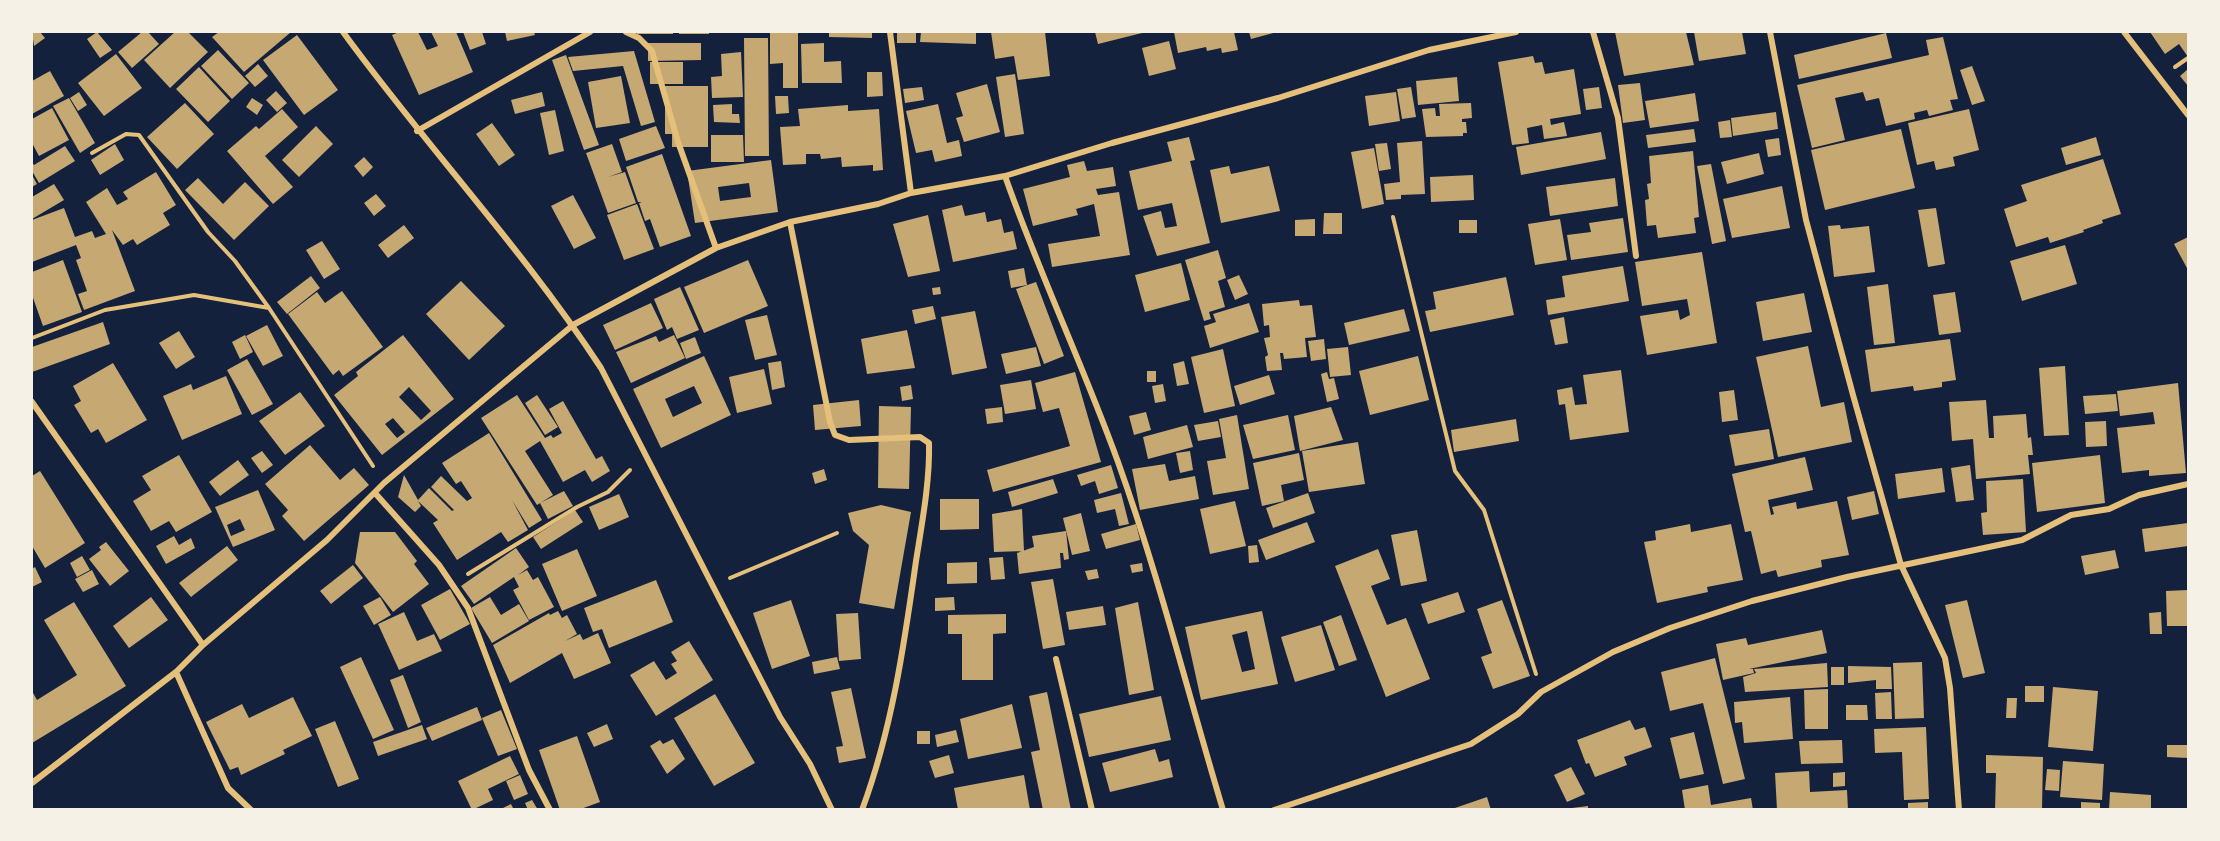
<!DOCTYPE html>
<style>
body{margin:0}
#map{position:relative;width:2220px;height:841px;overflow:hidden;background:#14213d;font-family:"Asap Condensed",sans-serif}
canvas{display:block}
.frame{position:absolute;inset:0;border:33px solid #f6f1e7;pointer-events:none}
</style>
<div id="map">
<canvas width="2220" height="841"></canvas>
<div class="frame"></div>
</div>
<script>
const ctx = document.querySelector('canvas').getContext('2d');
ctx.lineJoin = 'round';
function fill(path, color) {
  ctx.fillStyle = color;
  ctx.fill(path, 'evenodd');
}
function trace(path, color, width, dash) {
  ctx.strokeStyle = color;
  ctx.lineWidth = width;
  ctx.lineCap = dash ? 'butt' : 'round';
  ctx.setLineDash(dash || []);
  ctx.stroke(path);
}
fill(new Path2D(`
 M32 32H40L45 38 34 46Z
 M97 32 112 50 100 58 87 39Z
 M142 32H148L159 44 132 68 118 52Z
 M175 32H188L208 52 170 88 144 60Z
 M219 32H291L244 72 212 37Z
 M399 32H418L427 50 438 46 431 32H456L473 72 419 95 392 35Z
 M463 32H482L486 44 470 50Z
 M505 32H534L535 35 507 41Z
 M637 32H673V34H637Z
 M679 32H709V34H679Z
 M770 32H798V88H783V63L770 64Z
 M829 32H872V38L829 37Z
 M897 32H916V43H897Z
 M921 32H976V44L920 42Z
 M991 32H1045L1050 76 1018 80 1014 56 995 59Z
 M1095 32H1146L1098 44Z
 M1174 32H1234L1238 50 1222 53 1221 48 1207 51 1206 47 1178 53Z
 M1249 32H1277L1251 39Z
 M1615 32H1686L1694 65 1624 76Z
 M1694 32H1742L1746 54 1699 61Z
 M2150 32H2188V57L2179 44 2165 54Z
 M1886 33 1892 58 1799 79 1794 55Z
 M297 35 338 90 304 115 263 60Z
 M1943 37 1958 99 1950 100 1953 110 1929 116 1927 110 1914 113 1915 119 1886 126 1879 98 1866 101 1863 92 1835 98 1845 140 1812 148 1797 85 1929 55 1926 40Z
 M744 38H768L769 156H745Z
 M1169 41 1176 69 1149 76 1142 48Z
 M648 43H701V60L648 61Z
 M824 43V62L841 61 842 83H802L801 44Z
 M218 50 249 83 232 99 201 66Z
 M634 51 655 122 641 126 623 66 573 71 568 57Z
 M741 52 743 97 712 98 711 77 722 76 721 54Z
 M116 54 142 88 104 116 78 83Z
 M566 55 599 145 584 150 552 60Z
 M1533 56 1535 63 1542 62 1545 74 1574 69 1581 114 1550 119 1551 125 1564 122 1567 136 1544 139 1542 125 1527 128 1529 143 1512 145 1498 62Z
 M650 62H683V84H650Z
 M258 64 268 76 255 87 245 76Z
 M1972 66 1985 101 1972 105 1960 70Z
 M199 67 230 101 208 122 176 89Z
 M2188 69V86L2180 76Z
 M50 71 64 96 32 114V81Z
 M867 72H882L883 96 867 97Z
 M1015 74 1024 134 1005 137 996 77Z
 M621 76 630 123 596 128 588 82Z
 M1457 77 1459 101 1418 105 1416 81Z
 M1640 83 1645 120 1623 123 1618 85Z
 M987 84 1000 132 964 142 956 118 963 116 956 93Z
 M665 86H708V147H672V134H665Z
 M922 87 924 100 905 103 903 89Z
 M1411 87 1416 117 1402 119 1397 89Z
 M1599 87 1602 108 1586 110 1583 89Z
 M276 91 287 103 277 112 266 100Z
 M79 92 87 105 78 111 70 98Z
 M542 92 545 106 515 114 511 100Z
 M1396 92 1400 121 1369 126 1365 96Z
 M1695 93 1699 121 1650 128 1645 101Z
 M775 96H788L789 113 776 114Z
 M69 98 95 143 80 153 53 106Z
 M252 98 263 105 257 115 246 107Z
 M185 103 214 134 177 169 147 137Z
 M1471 103 1472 118 1462 119V122H1466L1467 133H1463V136L1426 137 1422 109 1435 108 1436 116H1440L1439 104Z
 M732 104V114H739L740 123 714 122 713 105Z
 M938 104 947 143 959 140 962 156 935 162 932 150 916 153 906 111Z
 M848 105V111L879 109 883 170 873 171V165L842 167 841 157 821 159 820 154H806V164L783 165 780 127 800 126 798 109Z
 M52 108 69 140 39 156 32 143V119Z
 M282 109 298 127 265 156 293 187 273 204 227 151 256 126 259 129Z
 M1969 109 1979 150 1953 157 1955 166 1936 170 1934 161 1917 165 1908 123Z
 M555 110 564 151 549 155 540 113Z
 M1776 112 1778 129 1733 136 1731 118Z
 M1730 120 1732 137 1720 138 1718 122Z
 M492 123 515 155 499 166 476 134Z
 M316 126 333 144 299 177 282 160Z
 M656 126 665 148 626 161 619 139Z
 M1694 129 1696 142 1648 148 1646 135Z
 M1901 129 1915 188 1825 210 1811 150Z
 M1601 132 1606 159 1521 175 1516 147Z
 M711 135H743L744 162H711Z
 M1189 137 1195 160 1190 161 1210 243 1157 256 1143 216 1161 211 1165 228 1177 226 1172 203 1138 210 1129 171 1172 161 1167 142Z
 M2096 137 2101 155 2066 165 2061 148Z
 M1779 138 1781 155 1768 157 1765 140Z
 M1422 141 1425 194 1401 195V199L1386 200 1384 184 1400 182 1397 143Z
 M1387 143 1391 169 1379 171 1375 144Z
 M115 144 124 160 100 175 91 160Z
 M612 144 622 172 608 177 625 172 636 203 608 213 586 153Z
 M65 146 75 161 39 183 32 171V162L34 165Z
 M1374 148 1384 204 1362 209 1351 152Z
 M1693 151 1699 217 1694 218 1696 233 1658 238 1656 225 1647 226 1645 200 1649 199 1647 184 1651 183 1649 156Z
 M1759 153 1764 174 1727 184 1721 162Z
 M662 154 691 236 660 247 650 219 645 221 639 203 642 202H638L626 167Z
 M364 157 373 167 363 177 354 166Z
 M2103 159 2121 214 2102 220 2103 223 2083 230 2084 232 2050 243 2048 237 2016 247 2004 209 2027 201 2021 185Z
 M771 160 778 212 695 223 687 171ZM749 183 751 197 720 201 718 187Z
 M1084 161 1087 171 1113 167 1116 186 1096 189 1098 195 1119 192 1130 255 1052 267 1048 244 1100 236 1094 204 1076 209 1078 215 1033 226 1023 189 1070 177 1067 165Z
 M1711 164 1726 241 1712 244 1697 166Z
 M1229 166 1231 174 1269 166 1280 211 1221 223 1210 170Z
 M156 172 176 205 163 213 170 225 137 245 133 239 123 245 112 230 135 291 84 310 78 294 87 291 76 260 81 258 76 245 32 262V220L64 208 75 237 92 231 95 238 106 234 86 202 107 188 117 205 128 199 123 192Z
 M32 175 37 184 32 187Z
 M1473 175 1474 200 1431 202 1430 177Z
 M198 178 223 204 245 182 269 206 234 240 185 190Z
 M1615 178 1618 206 1550 216 1546 187Z
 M54 184 64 200 32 219V197Z
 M1782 186 1790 228 1732 238 1723 199Z
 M376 194 386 206 374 216 364 203Z
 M573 195 596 238 574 249 551 206Z
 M637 204 654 249 624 260 607 215Z
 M962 205 965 216 985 212 987 222 1001 219 1004 233 1013 231 1017 249 953 262 942 210Z
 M1936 208 1945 264 1928 267 1918 210Z
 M1324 213H1342V234H1323Z
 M928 215 940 271 908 277 893 224Z
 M1623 218 1628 252 1571 260 1567 235 1591 232 1589 223Z
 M1315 219V236H1295V220Z
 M1560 219 1567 260 1535 265 1528 224Z
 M1459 220H1477V233H1459Z
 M404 225 414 238 388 258 378 245Z
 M1840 225 1841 229 1869 226 1875 272 1834 277 1828 226Z
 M2188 237V270L2174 244Z
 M322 241 340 269 324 279 306 250Z
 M2065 245 2077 284 2022 301 2010 261Z
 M1218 250 1226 278 1218 281 1225 307 1209 312 1211 319 1204 321 1185 260Z
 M1702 252 1717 343 1647 355 1640 316 1678 310 1680 320 1690 315 1687 299 1642 306 1635 262Z
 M63 260 82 312 43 326 32 295V272Z
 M748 260 768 306 704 333 684 287Z
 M1181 263 1190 300 1145 312 1135 275Z
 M1623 266 1629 301 1548 315 1546 300 1565 297 1562 276Z
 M1024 268 1027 285 1011 288 1008 271Z
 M1239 275 1248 294 1235 300 1227 280Z
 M311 276 320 288 287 314 277 302Z
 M1506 277 1514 315 1430 332 1425 311 1436 309 1433 292Z
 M461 281 505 326 469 360 426 314Z
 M1036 282 1064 356 1044 364 1016 289Z
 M1888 284 1895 343 1874 345 1867 287Z
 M680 287 699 330 677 339 672 327 667 330 654 299Z
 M940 287 941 294 933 295 932 288Z
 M342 291 383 347 343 376 339 370 333 375 288 314 317 292 325 303Z
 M1955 292 1961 332 1939 335 1933 295Z
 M1804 293 1812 332 1763 341 1756 302Z
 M1299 300 1300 306 1312 305 1316 337 1305 338 1307 357 1284 359 1283 353H1280L1282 370 1267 371 1265 357 1268 355 1264 338 1270 337 1269 325 1264 326 1262 304Z
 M651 303 663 328 615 350 603 325Z
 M1249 303 1259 332 1210 348 1204 326 1216 322 1213 314Z
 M933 306 936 319 915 324 912 310Z
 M1404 309 1410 331 1349 345 1344 323Z
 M975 311 987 368 952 375 941 317Z
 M767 315 777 355 755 360 745 320Z
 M1564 317 1568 343 1555 345 1550 320Z
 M103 322 110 344 32 372V347Z
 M267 325 283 356 263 366 246 336Z
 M907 330 915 368 867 374 861 339Z
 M179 331 195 357 176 369 159 343Z
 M245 335 253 352 240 359 232 342Z
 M403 335 454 399 382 455 334 395 358 376 356 372ZM409 387 431 411 421 420 399 397ZM393 418 405 432 397 438 385 424Z
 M674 335 685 358 631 383 616 352 656 336 659 342Z
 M695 337 701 353 686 359 680 343Z
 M1324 339 1326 359 1311 361 1308 341Z
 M1950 339 1956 380 1942 382V387L1914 391 1913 386 1871 392 1865 350Z
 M1808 346 1821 407 1844 402 1852 442 1778 457 1756 357Z
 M1036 347 1041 366 1006 374 1001 354Z
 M1348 347 1351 375 1330 377 1327 349Z
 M1223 349 1235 406 1204 413 1191 357Z
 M704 356 731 415 661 448 633 389ZM694 386 702 403 673 417 665 399Z
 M1418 356 1429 400 1370 415 1359 371Z
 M247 359 273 404 252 415 227 370Z
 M781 361 785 387 772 390 768 363Z
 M1184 361 1189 384 1177 386 1173 364Z
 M113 363 147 420 106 443 98 429 91 433 74 405 81 401 73 386Z
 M2065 366 2069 435 2044 436 2039 368Z
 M764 369 772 404 737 413 729 377Z
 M1621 370 1629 432 1570 440 1565 404 1559 405 1557 390 1572 387 1575 405 1587 404 1583 375Z
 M1147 371H1156V382H1147Z
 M1075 372 1101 462 993 492 987 470 1070 446 1059 408 1043 412 1035 383Z
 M1327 372 1329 379 1334 378 1339 399 1327 402 1321 374Z
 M1269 375 1275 394 1240 405 1234 386Z
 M226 376 242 414 182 440 163 396 191 384 193 390Z
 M1031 380 1036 409 1005 414 1000 385Z
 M2178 383 2186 473 2149 476V470L2122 473 2117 428 2155 424 2153 412 2120 416 2117 391Z
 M1163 384 1166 401 1155 403 1152 386Z
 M911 385 913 399 902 401 900 387Z
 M1734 390 1738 420 1722 422 1719 392Z
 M300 392 325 426 285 455 259 421Z
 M2116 394 2118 411 2085 414 2083 396Z
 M517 395 545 438 551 435 553 438 562 433 549 409 563 401 596 459 602 456 610 471 592 482 585 470 563 482 540 441 525 451 553 495 537 505 481 418Z
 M537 395 558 427 545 435 525 403Z
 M859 400 861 426 815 430 813 405Z
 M1986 400 1989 438H1994L1993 416 2026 414 2028 438 2031 437 2033 455H2028L2030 474 1976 479 1973 439 1952 441 1949 402Z
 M879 406 911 407 909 489 878 488Z
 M1002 407 1003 422 987 424 985 409Z
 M1331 407 1343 440 1300 451 1294 416Z
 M1146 412 1151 430 1134 435 1129 416Z
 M1237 415 1249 489 1213 495 1207 461 1226 458 1219 419Z
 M1288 415 1295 450 1253 459 1243 425Z
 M1516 419 1519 441 1454 452 1451 430Z
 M1218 421 1221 437 1198 441 1194 425Z
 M2106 421 2107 446 2086 447 2085 422Z
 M1187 425 1193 447 1148 459 1143 437Z
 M1769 429 1774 459 1735 466 1729 435Z
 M489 433 542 520 529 528 512 500 528 530 508 542 501 532 457 560 433 523 438 520 418 501 421 506 415 512 398 497 404 475 418 500 429 488 452 511 454 510 431 487 441 476 467 501 472 498 461 481 456 484 442 463Z
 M1358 442 1365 484 1309 492 1302 451Z
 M310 445 340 480 354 468 369 485 304 541 282 516 288 510 265 484Z
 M262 451 273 465 262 473 251 458Z
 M1190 451 1193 470 1180 473 1176 453Z
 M1299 453 1304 480 1281 485 1284 501 1262 506 1253 463Z
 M179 455 212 512 176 532 169 521 151 531 133 501 151 490 142 476Z
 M2100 455 2105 503 2037 512 2032 463Z
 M1805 457 1813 490 1768 500 1771 515 1774 514 1772 507 1796 502 1797 509 1837 501 1849 555 1821 560 1822 567 1778 577 1776 570 1761 574 1751 531 1745 532 1732 474Z
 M238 460 249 475 220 496 209 482Z
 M1165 464 1169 481 1195 476 1199 499 1140 510 1132 469Z
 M1111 465 1118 488 1099 494 1095 481 1081 486 1077 475Z
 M1970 465 1974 500 1956 502 1951 468Z
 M1942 468 1945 492 1898 499 1895 474Z
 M824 469 827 480 815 484 812 473Z
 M40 471 85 543 45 568 32 546V476Z
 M1053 479 1058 493 1012 507 1008 492Z
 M2023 479 2026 532 1983 535 1981 513 1987 512 1986 481Z
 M258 490 275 530 233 547 215 507ZM240 519 245 530 231 536 227 525Z
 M564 491 573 506 548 519 540 503Z
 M1874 491 1879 514 1852 520 1847 497Z
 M1121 493 1129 524 1119 526 1115 509 1097 513 1094 500Z
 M1308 493 1315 513 1273 528 1266 508Z
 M619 494 629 517 599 530 589 507Z
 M940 499H979V529L940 530Z
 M1235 501 1246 546 1210 554 1200 509Z
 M881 505 911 512 894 609 859 603 869 545 853 531 848 513Z
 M1022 509 1024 551 994 552 992 514Z
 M575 510 583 522 541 549 533 537Z
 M1081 513 1090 551 1072 555 1063 518Z
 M1307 522 1315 542 1266 560 1258 540Z
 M2188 523V546L2145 552 2142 529Z
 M1136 524 1140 540 1106 549 1101 534Z
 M1690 524 1691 532 1731 524 1743 580 1707 587 1708 592 1657 603 1644 542 1656 540 1655 531Z
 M1417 530 1427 581 1401 586 1391 535Z
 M1066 531 1069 559 1064 560 1063 553H1060L1061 568 1019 574 1017 553 1034 547 1032 536Z
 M360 532H395L417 561 414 564 429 584 393 612 355 563Z
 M174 536 179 545 191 538 195 548 166 564 156 546Z
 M106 542 129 571 110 586 89 559 101 550 99 547Z
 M1257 545 1259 562 1249 563 1248 546Z
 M227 546 238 560 191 597 179 583Z
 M516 548 529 567 518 575 527 570 533 580 538 577 554 607 529 620 513 590 519 587 514 577 474 604 461 586Z
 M577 549 597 596 562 611 542 564Z
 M1378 549 1390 579 1371 586 1387 625 1406 618 1430 679 1386 697 1335 566Z
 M2115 550 2119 568 2085 575 2081 556Z
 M82 556 90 570 77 577 70 563Z
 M1003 557 1005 579 991 580 989 558Z
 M977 562V583L947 584V563Z
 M1142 563 1143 571 1132 573 1130 565Z
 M353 565 363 578 331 604 320 591Z
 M35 567 42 582 32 587V569Z
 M1097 569 1099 578 1088 580 1085 571Z
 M92 570 99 584 83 592 75 579Z
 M1053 579 1065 645 1043 649 1031 582Z
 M656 580 673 622 609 648 602 629 593 632 584 608Z
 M450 589 470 624 440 640 421 605Z
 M2188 590V626H2167L2166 591Z
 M1458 592 1465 612 1428 624 1421 604Z
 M151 597 168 620 129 648 113 626Z
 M380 597 391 615 374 625 363 606Z
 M490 597 501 615 519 604 529 621 492 643 471 608Z
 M954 597 955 610 935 611V598Z
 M791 600 810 656 772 669 753 613Z
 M1502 600 1530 676 1493 689 1481 657 1492 653 1477 609Z
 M1967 600 1985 673 1963 678 1945 605Z
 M74 602 126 686 32 743V691L37 700 77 675 44 620Z
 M1138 602 1154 690 1129 695 1115 608Z
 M1103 606 1106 625 1069 630 1066 612Z
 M558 611 562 618 567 615 577 634 565 641 580 634 583 640 598 633 611 663 574 679 562 653 510 683 493 645 549 613 550 615Z
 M1262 611 1278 684 1201 700 1185 627ZM1247 631 1255 669 1242 672 1232 635Z
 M404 612 417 641 434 634 442 651 399 670 378 624Z
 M2161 612 2162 634H2150L2149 613Z
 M858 613 861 659 839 661 836 614Z
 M1006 614V633L993 634V680H962V634H948V615Z
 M1341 615 1357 660 1339 666 1323 622Z
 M1321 625 1335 670 1295 682 1281 637Z
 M1822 630 1827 653 1749 669H1753L1754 673 1723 680 1716 644 1746 638 1748 645Z
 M689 641 713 680 656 716 630 675 654 661 666 680 677 673 671 664 677 661 671 652Z
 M361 657 394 730 373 739 340 667Z
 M837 657 840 669 814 674 812 662Z
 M1715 658 1745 779 1723 784 1703 703 1670 711 1661 672Z
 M1922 662 1924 718 1895 719 1893 663Z
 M1827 663 1828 687 1745 692 1743 677 1756 673 1754 669Z
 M1848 666 1891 667 1892 689H1876V680L1848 683Z
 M1831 667H1844V685H1831Z
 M403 675 421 722 408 728 390 680Z
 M2025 686H2044V702H2025Z
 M2053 687 2098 691 2093 751 2048 747Z
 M851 688 866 758 839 763 836 747 843 746 831 692Z
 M1828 689V729H1805L1804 690Z
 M1047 692 1071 810H1043L1031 752 1040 750 1029 696Z
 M1891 692 1892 719H1876L1875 693Z
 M715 694 755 763 714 786 674 718Z
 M1161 696 1171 740 1089 757 1079 714Z
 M293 697 312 736 283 750 285 754 241 775 238 767 230 770 206 722 242 704 249 718Z
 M1790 697 1793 739 1744 743 1742 722 1735 723 1734 702Z
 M2007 698H2017L2016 718H2006Z
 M1012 704 1022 748 968 759 960 719Z
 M1846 705H1867L1868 720H1846Z
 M477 707 482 720 432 741 426 728Z
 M501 710 517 749 498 756 482 718Z
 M1630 720 1635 730 1645 727 1652 747 1624 757 1627 765 1595 777 1589 763 1586 764 1577 740Z
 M335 721 359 779 338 787 315 729Z
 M607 724 613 739 594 747 587 733Z
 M422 725 427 739 378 756 373 742Z
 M1926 727 1929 799 1904 800 1902 752 1875 753 1874 729Z
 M956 730 959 742 937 747 935 735Z
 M917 731H930V744H917Z
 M1694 732 1704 774 1680 779 1670 738Z
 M577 736 600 802 578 810H560L539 750Z
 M673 739 685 759 667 774 650 746 660 740 663 744Z
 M1842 740 1843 763 1801 764 1799 741Z
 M2167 745H2188V758L2167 757Z
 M1155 749 1159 762 1169 759 1173 777 1110 792 1102 763Z
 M949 755 954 773 935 778 929 761Z
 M1986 755 2043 757 2042 810H1995L1996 773H1986Z
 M510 756 519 774 488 789 493 800 472 810 458 781Z
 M2063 761 2104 764 2102 800 2060 797Z
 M1571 767 1585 794 1567 802 1554 775Z
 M2047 769 2060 770 2059 791 2045 790Z
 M1809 771 1810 792 1847 790 1848 810H1777L1775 773Z
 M1845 772V786L1833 787V773Z
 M520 775 528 794 514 800 506 781Z
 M1024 775 1030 810H958L954 788Z
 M1708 785 1711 805 1751 798 1753 810H1685L1682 790Z
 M2110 792 2151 795V810H2109Z
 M1487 797 1491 810H1452V809Z
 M532 800 538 810H528L525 803Z
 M1928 802V810H1908V803Z
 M2081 802 2100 803V810H2081Z
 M511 804 514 810H499Z
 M1588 806V810H1572V808Z`), '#c6a872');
trace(new Path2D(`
 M2175 67 2188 58
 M92 153 126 134 139 135 208 232 235 261 269 308 373 466
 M1393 217 1455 471 1484 510 1536 674
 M32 338 105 310 194 295 269 308
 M468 574 577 507 608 492 630 470
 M730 578 837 533`), '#e5c07b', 4);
trace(new Path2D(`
 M343 32C426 146 523 249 601 368L780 717 810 764 832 810
 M626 32 639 38 652 51 678 142 716 248
 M890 32 911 193
 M1593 32 1618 118 1636 256
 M1770 32 1806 220 1853 395 1901 565 1945 658 1950 688 1959 810
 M2124 32 2188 115
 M417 131 590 32
 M1005 176C1039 273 1083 365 1118 462 1159 576 1188 694 1223 810
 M790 222 830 422 835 435 849 440 920 437 929 443C930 481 922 523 916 561 904 646 892 729 862 810
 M32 402 203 645
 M375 493 439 565 468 608 529 770 550 810
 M1056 659 1092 810
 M176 672 228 788 251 810
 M32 783 176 672 203 645 327 540 384 483 573 325 716 248 790 222 878 204 911 193 1005 176 1112 143 1278 98 1429 50 1516 32
 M1274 810 1471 744 1518 714 1541 692 1613 652 1670 628 1752 601 1847 577 2022 540 2071 515 2109 509 2139 495 2188 484`), '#e5c07b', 6);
</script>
